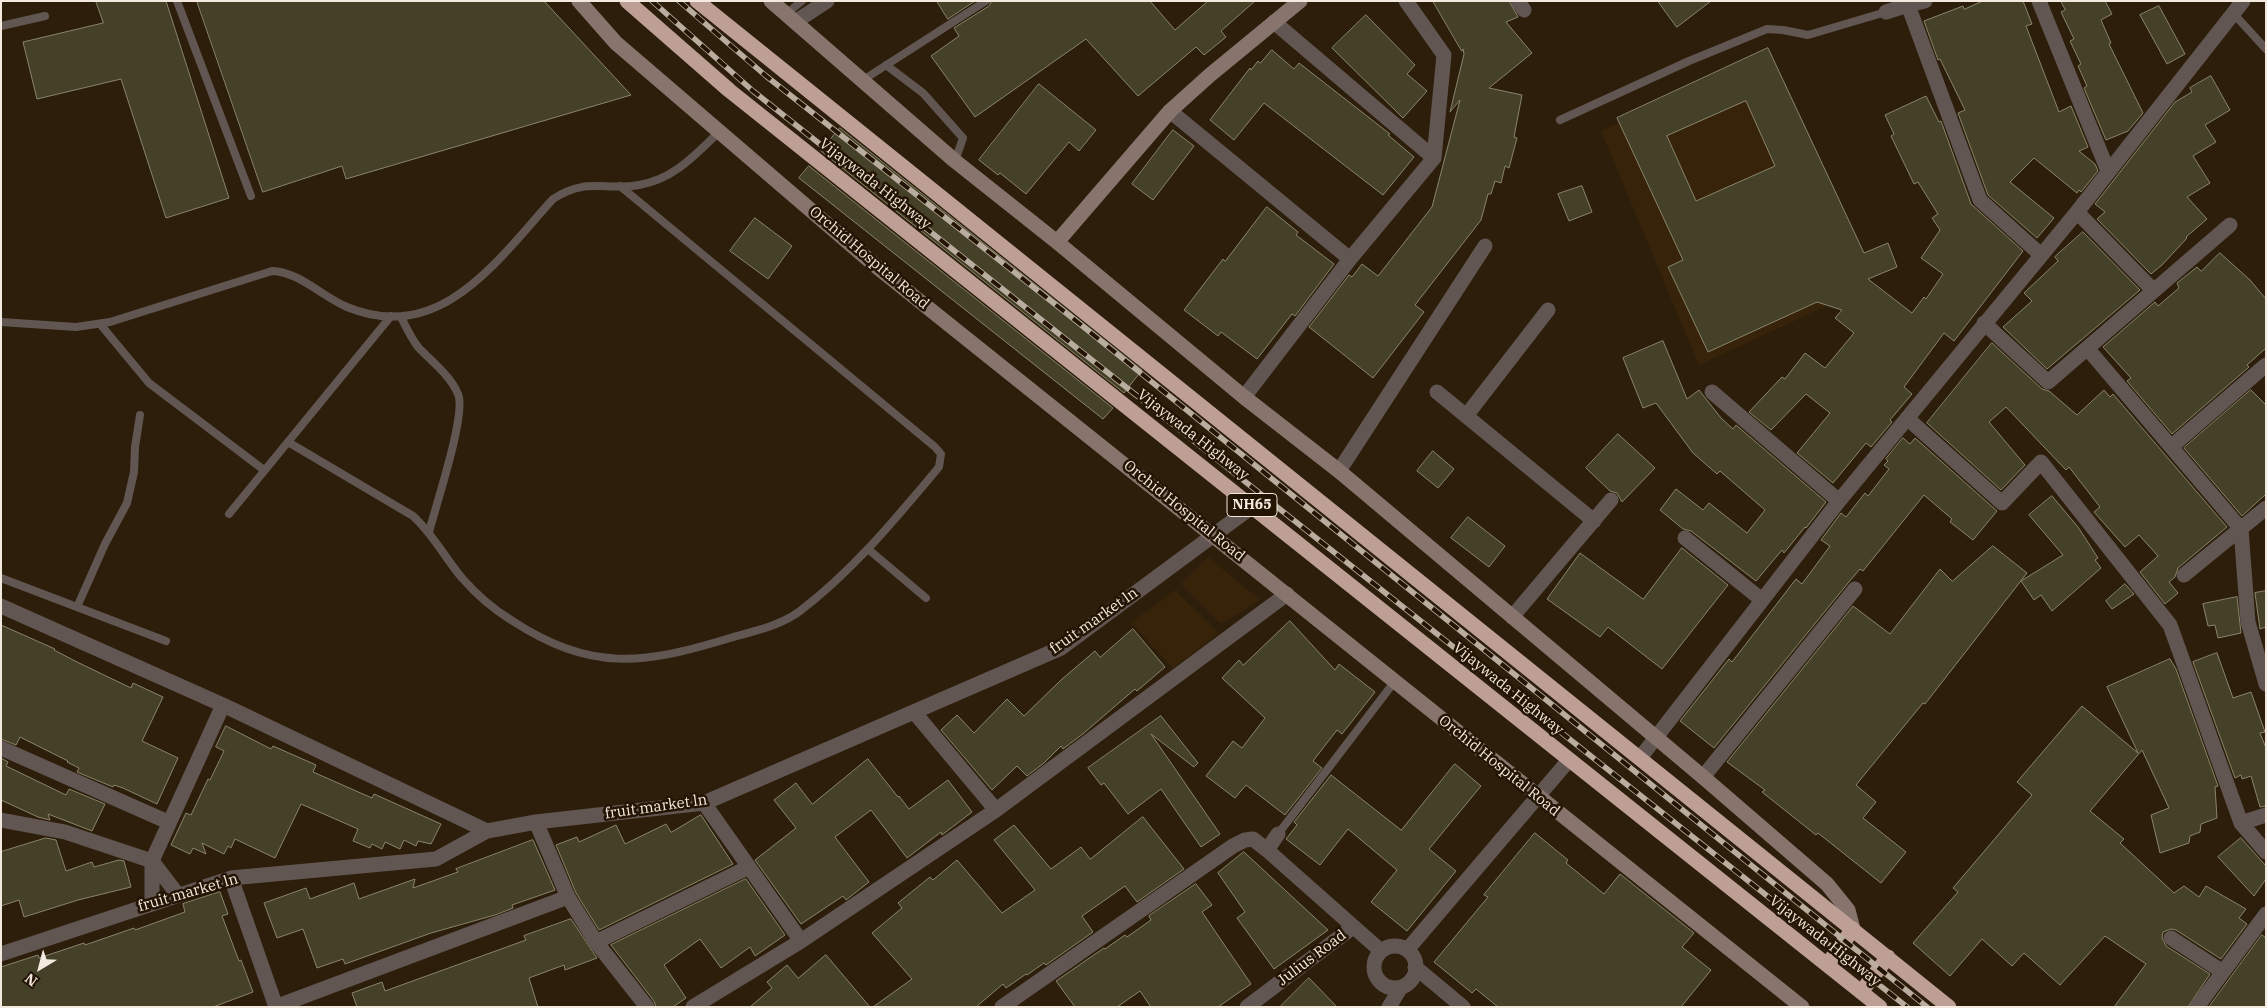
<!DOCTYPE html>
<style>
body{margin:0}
#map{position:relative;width:2267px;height:1008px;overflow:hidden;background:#2d1e0b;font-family:"IBM Plex Serif",serif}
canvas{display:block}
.frame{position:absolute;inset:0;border:2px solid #f4e9de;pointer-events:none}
.north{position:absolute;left:15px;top:943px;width:50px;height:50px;-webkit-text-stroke:4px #231403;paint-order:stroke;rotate:217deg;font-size:14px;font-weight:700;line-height:20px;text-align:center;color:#f4e9de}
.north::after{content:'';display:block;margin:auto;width:18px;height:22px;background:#f4e9de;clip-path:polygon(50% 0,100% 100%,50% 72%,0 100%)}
</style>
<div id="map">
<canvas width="2267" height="1008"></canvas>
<div class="frame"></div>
<div class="north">N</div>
</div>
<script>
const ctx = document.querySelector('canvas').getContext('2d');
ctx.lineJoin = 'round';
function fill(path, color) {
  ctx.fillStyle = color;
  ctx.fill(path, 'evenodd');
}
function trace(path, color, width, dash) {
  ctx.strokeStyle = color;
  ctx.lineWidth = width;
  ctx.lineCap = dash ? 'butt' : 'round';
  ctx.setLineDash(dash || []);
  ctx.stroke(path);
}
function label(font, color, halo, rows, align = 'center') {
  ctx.font = font + ' "IBM Plex Serif",serif';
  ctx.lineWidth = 5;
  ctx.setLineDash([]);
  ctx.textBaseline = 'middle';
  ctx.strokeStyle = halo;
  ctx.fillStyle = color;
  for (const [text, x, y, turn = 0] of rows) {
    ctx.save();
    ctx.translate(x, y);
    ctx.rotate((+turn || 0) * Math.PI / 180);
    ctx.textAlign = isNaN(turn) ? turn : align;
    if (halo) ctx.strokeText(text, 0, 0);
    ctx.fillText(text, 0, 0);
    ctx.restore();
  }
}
fill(new Path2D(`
 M1768 50 1872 285 1699 365 1601 131Z
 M1208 557 1260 600 1221 624 1181 584Z
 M1175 590 1219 633 1173 668 1131 623Z`), '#372309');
const building = new Path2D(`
 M96 1H166L229 198 166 218 121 79 37 99 23 42 103 23Z
 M197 1H544L631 95 346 179 342 166 263 192Z
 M937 1H975L948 19Z
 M992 1H1150L1175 30 1208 1H1255L1221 31 1226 37 1204 55 1196 47 1138 96 1086 39 975 117 931 56 959 36 954 28 989 6Z
 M1433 1H1509L1518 17 1506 22 1532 53 1489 88 1522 95 1514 137 1517 138 1509 168 1505 166 1501 183 1495 181 1491 194H1488L1481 220 1415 305 1424 312 1373 378 1309 327 1349 275 1352 277 1362 264 1378 276 1432 207 1460 100 1450 112 1464 54 1463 49 1462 51Z
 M1658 1H1711L1677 27Z
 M1983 1H2023L2032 24 2026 26 2059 112 2071 106 2088 147 2079 151 2095 164 2098 171 2081 192 2079 190 2077 193 2034 158 2010 182 2054 218 2037 238 1988 195 1958 113 1965 110 1940 59 1938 60 1924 21 1963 6 1964 9Z
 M2061 1H2105L2112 14 2101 20 2111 43 2109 44 2143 113 2128 131 2106 140 2084 88 2087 86 2078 66 2081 64 2070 41 2074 39 2061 12 2065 10Z
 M2159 6 2185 54 2167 64 2140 15Z
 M1366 15 1415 65 1407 74 1427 91 1403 118 1332 48Z
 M1768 48 1864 253 1888 243 1897 267 1868 279 1912 313 1924 297 1926 299 1943 274 1921 258 1940 230 1932 218 1938 214 1918 182 1914 184 1891 136 1894 134 1885 115 1926 96 1939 122 1941 121 1971 204 2023 251 1954 341 1944 333 1904 387 1912 394 1890 420 1892 422 1871 447 1866 443 1833 483 1797 453 1830 413 1806 394 1771 430 1749 412 1782 377 1785 379 1805 353 1825 368 1854 333 1835 318 1842 310 1817 302 1708 352 1668 267 1683 260 1617 118ZM1746 101 1775 166 1696 201 1667 136Z
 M1272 50 1294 69 1299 63 1390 134 1388 135 1414 157 1383 195 1264 103 1234 140 1210 120 1250 68 1251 70 1258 61 1260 63Z
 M2211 76 2230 110 2205 125 2216 142 2193 156 2210 183 2187 197 2207 219 2186 237 2187 238 2162 265 2151 274 2097 219 2105 212 2095 204 2175 102 2192 92 2190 88Z
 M1039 84 1096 130 1079 151 1069 142 1026 194 1000 173 998 175 979 160Z
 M840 128 1142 370 1124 393 821 151Z
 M1173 130 1194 146 1153 200 1132 184Z
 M809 166 1113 408 1103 419 799 178Z
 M1582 186 1592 212 1569 221 1558 194Z
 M1267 207 1298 232 1296 235 1334 264 1295 316 1292 314 1257 359 1221 332 1218 336 1184 310 1223 259 1225 261Z
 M755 218 792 246 768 279 730 251Z
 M2083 232 2140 290 2047 369 2003 327 2032 301 2024 293 2058 261 2055 257Z
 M2220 253 2250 280 2266 299V348L2247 365 2249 367 2172 434 2127 381 2131 378 2103 347 2155 302 2158 306 2179 288 2177 283 2197 267 2201 271Z
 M1663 341 1687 399 1699 390 1721 418 1733 429 1736 425 1826 502 1806 528 1805 527 1784 553 1782 550 1756 581 1691 531 1683 529 1660 510 1676 489 1703 510 1709 503 1747 533 1765 510 1720 471 1717 474 1693 453 1656 403 1643 408 1623 358Z
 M1992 343 2042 389 2049 391 2077 415 2104 390 2110 397 2113 394 2227 527 2178 568 2175 577 2169 582 2178 593 2165 604 2140 572 2158 556 2139 535 2125 547 2094 512 2100 507 2069 467 2066 470 2006 407 1989 422 2025 465 2001 490 1927 423Z
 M2251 390 2266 405V494L2242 516 2184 448Z
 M1618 434 1655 468 1622 502 1617 493 1610 491 1586 468Z
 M1903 438 1910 444 1915 438 1997 511 1973 540 1950 522 1952 519 1924 495 1863 571 1860 569 1848 583 1714 748 1680 721 1729 659 1732 662 1796 579 1802 584 1830 546 1821 540 1841 513 1846 517 1865 493 1868 496 1889 469 1884 465 1888 461 1886 459Z
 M1433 451 1454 469 1438 488 1417 471Z
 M2052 496 2078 527 2098 558 2095 560 2101 568 2052 611 2041 595 2034 600 2021 581 2063 555 2029 515Z
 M1468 517 1505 546 1489 567 1451 538Z
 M1993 546 2027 573 1925 704 1923 703 1856 785 1876 802 1863 818 1906 852 1881 883 1818 833 1816 835 1762 792 1765 790 1727 762 1853 606 1890 634 1940 569 1952 581Z
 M1682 548 1728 585 1662 669 1608 627 1600 637 1547 599 1580 553 1643 599Z
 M2125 584 2134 594 2112 609 2106 601Z
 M2266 591V627L2260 629 2255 593Z
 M2237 597 2241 633 2218 638 2215 625 2208 626 2203 604Z
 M1290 621 1335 670 1339 664 1375 692 1342 734 1337 730 1313 761 1322 768 1285 815 1246 785 1235 798 1206 776 1233 741 1242 748 1265 718 1222 678 1239 660 1243 665Z
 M1 625 55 649 54 650 77 662 131 688 133 683 163 697 142 741 178 758 157 804 123 788 114 785 113 787 77 772 79 768 67 762 68 761 20 737 16 745 1 739Z
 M1133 629 1165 667 1137 691 1135 689 1084 733 1063 749 1061 746 1044 763 1027 776 1017 766 992 790 941 730 957 715 974 733 1007 699 1024 716 1061 680 1095 651 1100 657Z
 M2217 653 2233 698 2251 692 2265 732 2260 733 2266 748V806L2260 807 2251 776 2242 779 2241 775 2235 778 2193 662Z
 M2170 659 2176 669 2218 786 2215 787 2217 818 2201 824 2200 832 2190 836 2189 843 2160 853 2151 815 2169 808 2142 750 2090 811 2124 839 2120 843 2174 893 2184 886 2199 897 2206 886 2246 909 2239 918 2247 924 2221 959 2176 930 2171 929 2163 932 2162 938 2166 946 2210 974 2188 1007H2114L2146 964 2105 936 2060 985 2024 953 2012 966 1982 939 1950 976 1913 943 1958 892 1953 888 2032 795 2017 782 2082 706 2138 753 2107 687Z
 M1161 716 1198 763 1194 767 1151 734 1220 834 1201 847 1161 789 1128 814 1104 783 1101 785 1088 768Z
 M226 726 271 749 273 746 316 765 313 772 372 798 374 794 441 824 431 844 418 841 416 846 404 840 400 849 385 842 382 849 372 844 370 848 353 841 358 829 301 804 275 858 235 839 231 848 228 846 224 854 202 843 206 854 193 848 190 854 171 845 186 813 191 815 208 779 210 780 224 751 216 747Z
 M1 758 8 762 6 766 66 795 69 789 105 804 92 831 48 814 50 820 38 817 1 800Z
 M868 759 898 797 899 796 909 809 948 780 972 812 942 835 941 832 907 858 871 810 835 837 869 882 846 900 843 896 801 924 755 860 796 828 774 800 796 783 812 804Z
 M1455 764 1481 786 1429 849 1456 871 1407 931 1371 902 1397 870 1348 829 1320 865 1286 839 1297 825 1294 822 1331 775 1401 830Z
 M701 815 733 864 599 930 576 893 556 845 577 837 579 842 616 825 625 844 666 824 671 832Z
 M1143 817 1184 869 1137 902 1125 886 1082 916 1093 932 1046 965 1044 963 1027 975 1026 974 1006 988 1003 984 976 1007H873L912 979 872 933 902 908 898 903 930 877 933 880 957 860 1002 913 1035 890 994 840 1014 825 1051 869 1081 847 1090 859Z
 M1535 833 1568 860 1566 863 1604 894 1620 874 1694 933 1682 947 1711 970 1681 1007H1498L1476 989 1472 993 1434 962 1488 897 1484 895Z
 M46 838 56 840 66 871 92 862 94 867 119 860 124 861 131 887 78 900 24 917 19 900 1 906V852Z
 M2241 838 2266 866V879L2254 896 2218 857Z
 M533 840 555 890 512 905 513 908 495 915 431 933 345 964 343 959 317 968 303 929 277 938 264 903 306 888 310 899 354 883 359 899 415 879 413 888 458 872 456 869Z
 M1244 852 1328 930 1274 969 1237 918 1245 912 1218 873Z
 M746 879 785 935 755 956 750 947 721 968 700 939 664 965 686 998 673 1007H656L654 1001 611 945Z
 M1196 884 1212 905 1202 912 1251 984 1218 1007H1151L1140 991 1117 1007H1075L1056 981 1104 948 1105 949 1125 935 1127 937 1151 920 1149 916Z
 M220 892 228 914 222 916 239 961 241 960 253 992 213 1007H1V967L38 955 39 958 84 943 85 945 134 928 135 930 185 912 183 904Z
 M571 919 597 958 565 970 564 965 529 978 538 1007H357L352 993 382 982 385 991 526 940 524 936Z
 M2262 935 2266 938V1007H2209Z
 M826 955 870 1007H750L772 988 767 982 787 965 798 978Z
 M1309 978 1337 1007H1280Z`);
fill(building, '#454028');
trace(building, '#89856a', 1);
trace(new Path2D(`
 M177 1 251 196
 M2233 13 2266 49
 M786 14 802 1
 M1 26 45 16
 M886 65 923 93 963 138 955 161
 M863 80 986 1
 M1560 120 1689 61 1767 29 1783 30 1808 35 1886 12
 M401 317C406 327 411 338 418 347 431 361 450 375 458 394 467 413 435 508 429 532
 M1 322 76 327 110 322 272 271C300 272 321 296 347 307 441 346 498 259 553 199 587 177 604 191 639 185 674 179 695 155 719 132
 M100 324 149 383 264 470
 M288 442 413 516C433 534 445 558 462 578 476 594 493 609 511 620 591 672 642 665 730 638 754 631 780 626 800 611 854 570 896 518 939 467L941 454 935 447 620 186
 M229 514 391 316
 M868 549 926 598
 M1 578 166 641
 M77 607 105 544 127 503 134 472 135 447 140 415
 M1278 834 1395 681`), '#625652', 8);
trace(new Path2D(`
 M1518 1 1524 10
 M1925 1 1908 5 1980 200 2041 255
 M2039 1 2108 171
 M1886 12 1908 5
 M795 22 827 1
 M1274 22 1434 158
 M1170 111 1350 259
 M2077 212 2153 290
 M1984 323 2048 382 2230 225
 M2087 348 2241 529 2248 622 2266 684
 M1437 392 1594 521
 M1712 392 1839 501
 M1244 397 1350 259 1434 158 1444 55 1406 1
 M1466 416 1548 310
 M1907 418 2002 503 2041 462 2170 625 2241 823 2266 852
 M2172 446 2266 365
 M1339 471 1485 246
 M1685 538 1762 600
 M2184 575 2266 508
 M1 606 223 705 487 831
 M1512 617 1611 500
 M914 712 996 810
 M1 748 168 822
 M1640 758 1839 501 2077 212 2243 1
 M1703 777 1855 589
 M704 803 801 941
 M1 820 65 832 152 861 223 705
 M536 822 568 897 596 942 647 1007
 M2241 823 2266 815
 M1267 850 1278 834
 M231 878 276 1007
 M152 903V861L178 895
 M2171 938 2223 972
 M596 942 749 867
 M1374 967a21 21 0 1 1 42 0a21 21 0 1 1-42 0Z
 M1407 950 1569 760
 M1 954 231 878 436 859 487 831 536 822 704 803 1061 648 1253 506
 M1415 967 1463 1007
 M275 1007 568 897
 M693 1007 801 941 996 810 1287 594
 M1002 1007 1233 846 1245 840 1253 839 1267 850 1381 951
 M1247 1007 1353 927
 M1389 1007 1401 987
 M2197 1007 2266 914`), '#625652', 15);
trace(new Path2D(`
 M579 1 616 43 877 267 1802 1007
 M771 1 955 161 1057 242 1244 397 1339 471 1703 777 1827 884 1848 910 1853 929
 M1057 242 1170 111 1210 75 1300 1`), '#87746d', 15);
trace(new Path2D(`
 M627 1 730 91 1880 1007
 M697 1 1949 1007
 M1827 965 1853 929
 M1861 992 1888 957`), '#be9f95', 15);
const rail = new Path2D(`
 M652 1 753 91 1907 1007
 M679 1 766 76 1075 320 1927 1007`);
trace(rail, '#b9ad9f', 5.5);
trace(rail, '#231403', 4, [11]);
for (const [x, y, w] of [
 [1252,505,50]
]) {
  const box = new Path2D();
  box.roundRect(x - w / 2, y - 11.5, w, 23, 4);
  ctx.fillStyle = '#231403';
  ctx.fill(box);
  trace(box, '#f4e9de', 1);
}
label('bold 14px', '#f4e9de', null, [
 ["NH65",1252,505]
]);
label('15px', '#f4e9de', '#231403', [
 ["Vijaywada Highway",875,184,38],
 ["Orchid Hospital Road",869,258,40],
 ["Vijaywada Highway",1193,435,38],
 ["Orchid Hospital Road",1184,511,39],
 ["fruit market ln",1094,621,-35],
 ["Vijaywada Highway",1508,689,39],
 ["Orchid Hospital Road",1499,766,39],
 ["fruit market ln",656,807,-8],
 ["fruit market ln",188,893,-16],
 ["Vijaywada Highway",1825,941,38],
 ["Julius Road",1312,958,-37]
]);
</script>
